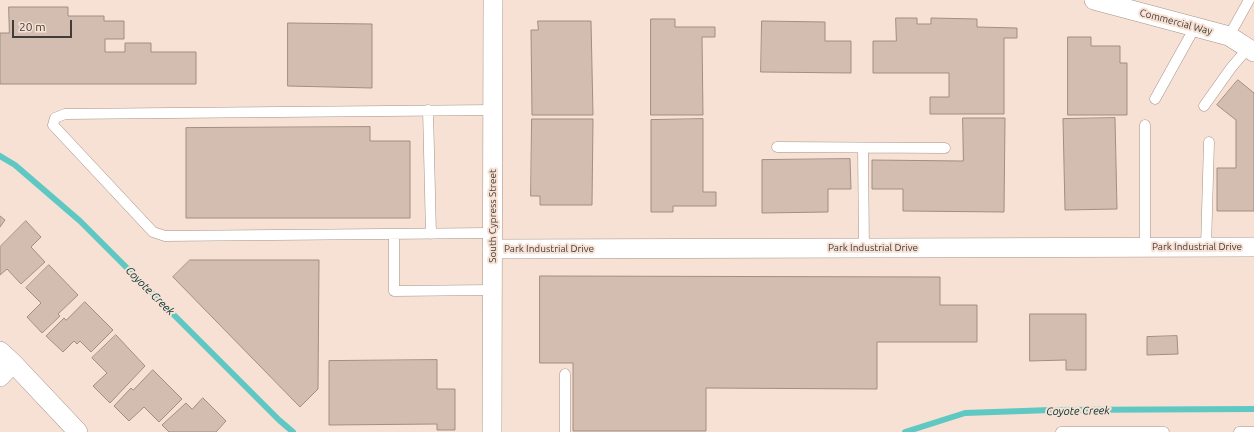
<!DOCTYPE html>
<style>
body{margin:0}
#map{position:relative;width:1254px;height:432px;overflow:hidden;background:#f7e1d4;font-family:Ubuntu,sans-serif}
canvas{display:block}
.scale{position:absolute;left:12px;top:20px;width:60px;height:18px;box-sizing:border-box;border:2px solid #433b35;border-top:0;padding-left:5px;font-size:12px;line-height:14px;white-space:nowrap;color:#433b35;-webkit-text-stroke:3px #f7e1d4;paint-order:stroke}
</style>
<div id="map">
<canvas width="1254" height="432"></canvas>
<div class="scale">20 m</div>
</div>
<script>
const ctx = document.querySelector('canvas').getContext('2d');
ctx.lineJoin = 'round';
function trace(path, color, width, dash) {
  ctx.strokeStyle = color;
  ctx.lineWidth = width;
  ctx.lineCap = dash ? 'butt' : 'round';
  ctx.setLineDash(dash || []);
  ctx.stroke(path);
}
function fill(path, color) {
  ctx.fillStyle = color;
  ctx.fill(path, 'evenodd');
}
function label(font, color, halo, rows, align = 'center') {
  ctx.font = font + ' Ubuntu,sans-serif';
  ctx.lineWidth = 4;
  ctx.setLineDash([]);
  ctx.textBaseline = 'middle';
  ctx.strokeStyle = halo;
  ctx.fillStyle = color;
  for (const [text, x, y, turn = 0] of rows) {
    ctx.save();
    ctx.translate(x, y);
    ctx.rotate((+turn || 0) * Math.PI / 180);
    ctx.textAlign = isNaN(turn) ? turn : align;
    if (halo) ctx.strokeText(text, 0, 0);
    ctx.fillText(text, 0, 0);
    ctx.restore();
  }
}
trace(new Path2D(`
 M0 156 15 165 80 221 279 420 293 432
 M905 432 965 413 1051 410 1254 409`), '#60c8c2', 6);
const building = new Path2D(`
 M9 7H68V16H104V21H124V39H105V52H125V43H151V52H196V84H0V33H9Z
 M896 18H917V24H931V18L977 19V27L1017 28V38H1004V114H930V97H949V73H873V41H896Z
 M651 19H675V27H715V37H702L703 115H651Z
 M538 21H591L593 115H532L531 30H538Z
 M762 21 825 22V41H851V73L761 72Z
 M288 23 372 24V88L288 86Z
 M1068 37H1091V46H1120V63H1127V115H1068Z
 M1238 80 1254 93V211H1217V168H1236V120L1217 105Z
 M963 118H1005L1004 212 903 211V189H872V160L963 161Z
 M1115 118 1117 209 1065 210 1063 119Z
 M532 119H593L592 205H540V196H531Z
 M703 119V192H716V206H673V212H651V120Z
 M370 127V141H410V218H186V128Z
 M850 159 851 189H828V212L762 213V160Z
 M0 216 5 220 0 227Z
 M26 221 41 237 31 247 45 262 21 284 7 269 0 275V247Z
 M190 260H319L318 389 300 407 173 277Z
 M49 265 78 295 58 314 60 316 42 333 27 317 41 303 26 288Z
 M540 276 940 277V305H977V342H877V389L706 388V431H573V363H540Z
 M85 302 113 330 91 352 80 341 77 344 74 341 63 352 46 336 64 318 66 320Z
 M1030 314H1086V370H1066V360L1030 361Z
 M116 335 145 366 110 403 93 386 107 373 92 358Z
 M1177 336 1178 354 1147 355V337Z
 M437 360V389H455V430H437V424L329 425V361Z
 M153 370 182 399 159 422 144 407 129 421 114 406 131 388 133 390Z
 M203 398 226 421 216 432H169L162 425 186 403 192 409Z`);
fill(building, '#d3bdb1');
trace(building, '#a28d81', 1);
const lane = new Path2D(`
 M1229 36 1249 0
 M1155 99 1195 27
 M1204 106 1231 68 1248 48
 M428 110 431 234
 M1145 125V248
 M777 147 945 148
 M863 148 864 248
 M492 233 165 236 153 232 53 125 55 118 65 114 493 110
 M394 234V291L492 290
 M1206 247 1209 142
 M565 432V374
 M1061 432H1164
 M1239 432H1254`);
const street = new Path2D(`
 M1094 0 1229 36 1254 52
 M492 249 1254 247
 M0 351 13 363 78 432
 M0 377 13 363
 M492 432 493 0`);
trace(lane, '#a79386', 11);
trace(street, '#a79386', 20);
trace(lane, '#fff', 10);
trace(street, '#fff', 19);
label('10px', '#433b35', '#f7e1d4', [
 ["Commercial Way",1176,22,15],
 ["South Cypress Street",493,216,-90],
 ["Park Industrial Drive",1197,247],
 ["Park Industrial Drive",873,248],
 ["Park Industrial Drive",549,249]
]);
label('italic 11px', '#00312f', '#f7e1d4', [
 ["Coyote Creek",150,291,45],
 ["Coyote Creek",1078,411,-1]
]);
</script>
